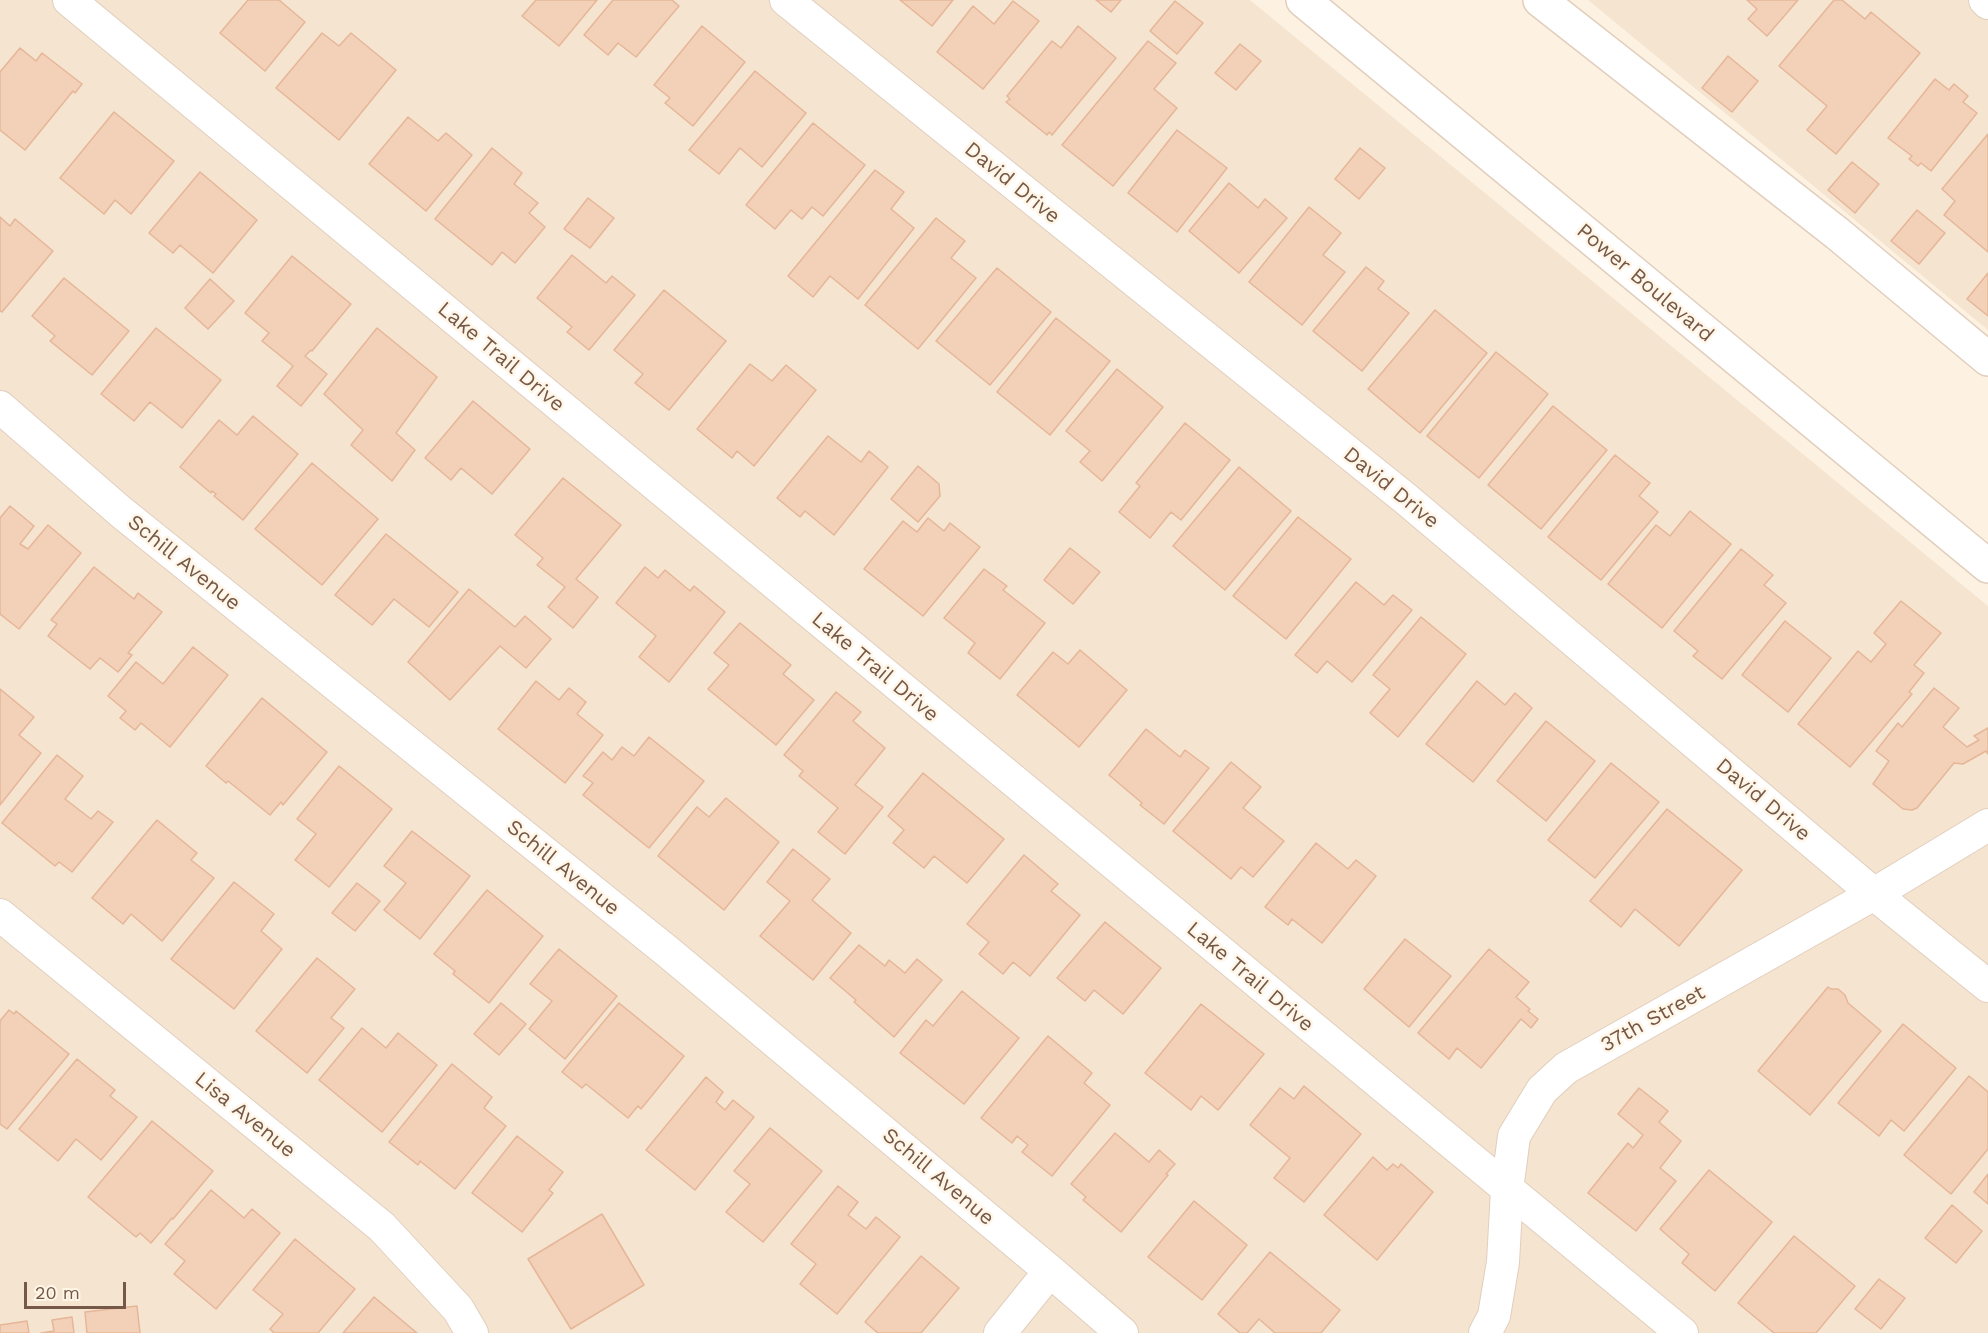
<!DOCTYPE html>
<style>
body{margin:0}
#map{position:relative;width:1988px;height:1333px;overflow:hidden;background:#fdf2e1;font-family:"Work Sans",sans-serif}
canvas{display:block}
.scale{position:absolute;left:24px;top:1282px;width:102px;height:27px;box-sizing:border-box;border:3px solid #755847;border-top:0;padding-left:8px;font-size:18px;line-height:21px;white-space:nowrap;color:#755847;-webkit-text-stroke:4px #fff6e8;paint-order:stroke}
</style>
<div id="map">
<canvas width="1988" height="1333"></canvas>
<div class="scale">20 m</div>
</div>
<script>
const ctx = document.querySelector('canvas').getContext('2d');
ctx.lineJoin = 'round';
function fill(path, color) {
  ctx.fillStyle = color;
  ctx.fill(path, 'evenodd');
}
function trace(path, color, width, dash) {
  ctx.strokeStyle = color;
  ctx.lineWidth = width;
  ctx.lineCap = dash ? 'butt' : 'round';
  ctx.setLineDash(dash || []);
  ctx.stroke(path);
}
function label(font, color, halo, rows, align = 'center') {
  ctx.font = font + ' "Work Sans",sans-serif';
  ctx.lineWidth = 5;
  ctx.setLineDash([]);
  ctx.textBaseline = 'middle';
  ctx.strokeStyle = halo;
  ctx.fillStyle = color;
  for (const [text, x, y, turn = 0] of rows) {
    ctx.save();
    ctx.translate(x, y);
    ctx.rotate((+turn || 0) * Math.PI / 180);
    ctx.textAlign = isNaN(turn) ? turn : align;
    if (halo) ctx.strokeText(text, 0, 0);
    ctx.fillText(text, 0, 0);
    ctx.restore();
  }
}
fill(new Path2D(`
 M0 0H1250L1988 606V1333H0Z
 M1588 0H1988V330Z`), '#f5e4d0');
const building = new Path2D(`
 M248 0H279L305 22 265 71 220 33Z
 M536 0H597L559 46 522 16Z
 M613 0H672L679 6 636 57 618 43 608 55 584 35Z
 M900 0H953L932 26Z
 M1096 0H1121L1111 12Z
 M1747 0H1798L1767 36 1748 19 1757 9Z
 M1834 0H1842L1865 19 1871 12 1920 53 1836 154 1807 130 1827 106 1779 66Z
 M1013 1 1039 21 983 89 937 52 973 6 994 24Z
 M1175 1 1203 23 1177 54 1150 31Z
 M702 26 745 62 693 126 665 103 670 98 654 85Z
 M1078 26 1116 58 1052 135 1049 132 1047 135 1006 102 1010 99 1007 96 1052 41 1061 48Z
 M322 33 339 46 351 33 396 70 339 140 276 88Z
 M1148 41 1176 63 1154 89 1177 108 1113 186 1062 145Z
 M1240 44 1261 61 1236 90 1215 73Z
 M20 48 36 61 42 53 82 84 75 93 73 91 25 150 0 130V72Z
 M1728 56 1758 81 1732 112 1702 88Z
 M755 71 806 113 762 167 740 148 719 174 689 150Z
 M1935 79 1949 90 1954 84 1968 96 1963 102 1977 113 1931 171 1921 163 1918 166 1909 159 1912 156 1888 138Z
 M114 112 174 161 131 214 115 200 104 214 60 178Z
 M408 117 438 141 446 133 472 155 426 211 369 164Z
 M813 123 865 165 823 216 812 207 802 219 791 210 775 229 746 205Z
 M1177 130 1227 168 1177 232 1128 193Z
 M1988 134V252L1944 215 1955 201 1942 189Z
 M492 148 522 173 514 184 538 203 529 213 545 227 515 263 502 252 492 265 435 219Z
 M1360 148 1385 168 1359 199 1335 179Z
 M1852 162 1879 184 1855 213 1828 190Z
 M875 170 904 192 891 209 914 228 858 299 830 276 813 297 788 276Z
 M200 172 257 220 213 273 180 245 173 253 149 233Z
 M1229 183 1258 208 1265 199 1287 218 1239 273 1189 231Z
 M588 198 614 218 590 248 564 229Z
 M1309 207 1341 233 1323 255 1345 272 1302 325 1249 282Z
 M1917 210 1945 233 1919 264 1891 241Z
 M0 217 10 226 15 219 53 251 2 312 0 311Z
 M936 218 965 241 951 258 976 278 918 349 865 305Z
 M572 255 606 283 612 276 635 295 589 350 567 332 572 327 537 298Z
 M292 256 351 304 312 351 311 350 305 356 327 374 301 406 277 386 293 366 262 341 269 333 245 313Z
 M1366 267 1384 281 1378 289 1409 313 1362 371 1313 331Z
 M997 268 1051 312 990 385 936 341Z
 M1988 273V316L1967 299Z
 M64 278 129 331 92 375 50 341 55 336 32 316Z
 M210 279 234 301 208 329 185 308Z
 M664 290 726 341 669 410 635 383 643 374 614 350Z
 M1435 310 1487 353 1420 433 1368 389Z
 M1056 318 1110 361 1050 435 997 392Z
 M156 328 221 380 182 428 150 402 134 421 101 394Z
 M377 328 437 377 396 433 415 450 392 481 351 445 363 430 324 394Z
 M1496 352 1548 394 1479 478 1427 436Z
 M750 364 772 381 786 365 816 390 754 466 737 451 732 458 697 429Z
 M1117 369 1163 407 1102 481 1080 462 1090 451 1066 431Z
 M473 401 530 449 492 494 461 468 451 480 425 458Z
 M1553 406 1607 450 1541 529 1488 485Z
 M253 416 298 454 243 520 214 496 216 494 212 491 211 493 180 467 219 420 237 435Z
 M1185 423 1230 460 1181 520 1171 512 1150 538 1119 512 1140 486 1136 483Z
 M828 436 861 462 869 451 888 467 834 535 805 511 800 517 777 498Z
 M1615 455 1650 483 1639 496 1658 512 1601 580 1548 537Z
 M312 463 378 519 322 585 255 529Z
 M918 466 939 484 940 496 918 522 891 499Z
 M1239 467 1291 511 1225 590 1173 546Z
 M563 478 621 525 576 579 598 597 573 628 548 607 565 587 537 565 543 558 515 535Z
 M10 506 34 526 20 544 28 549 48 525 81 553 19 629 0 614V518Z
 M1690 511 1731 544 1662 628 1608 584 1656 525 1670 536Z
 M1298 517 1351 559 1286 639 1233 596Z
 M928 518 944 531 950 523 980 547 923 616 864 569 903 521 917 532Z
 M386 534 458 592 429 627 394 599 372 625 335 595Z
 M1070 548 1100 572 1073 604 1044 580Z
 M1741 549 1773 575 1764 585 1786 603 1722 679 1693 656 1698 651 1674 631Z
 M94 567 134 599 138 593 162 612 128 653 132 655 118 672 100 658 90 669 48 636 57 624 51 620Z
 M645 567 658 578 665 570 690 591 694 586 725 612 669 682 639 657 656 636 616 603Z
 M984 569 1007 586 1003 590 1045 623 1000 679 968 653 975 643 944 618Z
 M1356 582 1384 605 1393 595 1412 610 1352 682 1327 661 1317 673 1295 655Z
 M469 589 515 627 525 616 551 639 526 668 500 646 450 700 408 662Z
 M1901 601 1941 633 1914 665 1924 673 1909 692 1912 694 1850 767 1798 724 1858 651 1871 662 1886 644 1874 633Z
 M1421 617 1466 654 1398 737 1370 713 1390 689 1373 675Z
 M1785 621 1831 658 1788 712 1742 675Z
 M740 623 791 665 783 674 814 700 776 745 708 689 729 665 714 653Z
 M193 647 228 675 170 747 141 723 135 730 120 718 126 711 108 696 136 662 163 684Z
 M1080 650 1127 690 1079 747 1017 695 1053 652 1068 664Z
 M536 681 559 700 569 688 586 702 577 714 603 735 565 783 498 729Z
 M1477 681 1505 705 1515 693 1532 708 1473 782 1426 744Z
 M1934 688 1959 708 1943 727 1967 747 1979 740 1974 736 1988 728V754L1986 751 1963 764 1954 763 1917 808 1912 810 1903 809 1873 784 1889 761 1876 751 1898 723 1902 727Z
 M0 689 34 717 19 735 41 753 0 805Z
 M836 692 861 712 853 721 885 748 855 785 883 807 845 854 818 832 838 808 799 776 803 771 784 755Z
 M262 698 327 752 283 805 281 802 270 815 228 781 226 783 206 766Z
 M1546 721 1595 761 1546 821 1497 781Z
 M1146 729 1180 757 1185 750 1209 768 1164 824 1140 805 1142 803 1109 775Z
 M649 737 704 781 649 848 583 795 593 783 583 776 603 752 612 760 622 747 634 756Z
 M57 755 83 776 65 799 91 819 98 811 113 822 72 872 59 862 55 866 2 823Z
 M1231 762 1261 787 1243 808 1284 841 1253 877 1241 867 1231 879 1173 831Z
 M1611 763 1659 802 1595 878 1548 840Z
 M339 766 392 809 329 887 295 860 316 834 297 819Z
 M923 773 1004 839 967 883 934 856 924 868 893 843 904 830 888 816Z
 M726 798 779 842 724 910 658 856 697 807 709 817Z
 M1667 809 1742 870 1679 946 1635 909 1621 927 1590 901Z
 M157 820 197 853 191 860 214 878 162 941 131 914 123 924 92 898Z
 M412 831 470 876 420 939 384 910 406 883 384 866Z
 M1316 843 1348 869 1356 860 1376 876 1322 943 1292 919 1288 925 1265 907Z
 M793 849 830 879 812 900 851 933 813 980 760 936 790 901 767 882Z
 M1024 855 1058 884 1051 891 1080 915 1030 976 1013 962 1003 974 979 954 989 942 967 924Z
 M234 882 274 914 261 931 282 949 234 1009 171 959Z
 M357 883 380 901 355 931 332 913Z
 M487 890 543 936 489 1003 453 974 455 971 434 954Z
 M1105 922 1161 968 1123 1014 1094 990 1085 1001 1057 978Z
 M1405 939 1451 976 1409 1027 1364 989Z
 M859 945 885 966 889 960 905 973 917 959 942 980 894 1037 854 1002 856 1000 830 978Z
 M559 949 617 996 565 1059 529 1029 552 1001 530 984Z
 M1489 949 1529 982 1516 997 1530 1009 1528 1011 1538 1019 1531 1028 1521 1019 1481 1068 1457 1048 1449 1059 1418 1033Z
 M317 958 355 989 331 1018 344 1028 307 1073 256 1031Z
 M1828 987 1831 989H1838L1845 995 1848 1003 1881 1031 1810 1115 1758 1071Z
 M962 991 1019 1038 964 1104 900 1053 926 1020 933 1026Z
 M501 1003 526 1024 499 1055 474 1034Z
 M619 1003 684 1056 641 1109 638 1106 628 1118 586 1084 582 1088 562 1072Z
 M1201 1004 1264 1054 1218 1110 1201 1096 1191 1110 1145 1073Z
 M9 1010 14 1014 16 1011 69 1054 7 1129 0 1124V1021Z
 M1903 1024 1956 1068 1904 1131 1891 1120 1879 1136 1838 1103Z
 M362 1028 386 1048 398 1033 437 1065 382 1132 319 1080Z
 M1048 1036 1092 1073 1084 1083 1110 1105 1052 1176 1022 1152 1028 1145 1017 1136 1012 1143 981 1118Z
 M77 1059 115 1090 110 1096 137 1117 101 1160 76 1139 58 1161 19 1129Z
 M452 1064 492 1097 484 1108 506 1126 455 1189 420 1161 418 1165 389 1142Z
 M1969 1076 1988 1092V1149L1951 1194 1904 1155Z
 M706 1077 723 1092 716 1102 725 1110 733 1100 754 1117 695 1190 646 1150Z
 M1304 1086 1361 1134 1304 1202 1274 1178 1290 1158 1250 1125 1280 1088 1294 1099Z
 M1639 1088 1668 1111 1659 1122 1681 1141 1660 1168 1676 1181 1636 1231 1588 1193 1628 1143 1633 1148 1643 1135 1618 1114Z
 M152 1121 213 1171 173 1219 172 1218 151 1243 140 1233 136 1237 88 1197Z
 M770 1128 822 1171 763 1242 726 1212 750 1184 734 1171Z
 M1115 1133 1149 1162 1159 1150 1175 1164 1166 1174 1168 1175 1121 1232 1083 1200 1086 1197 1071 1184Z
 M517 1136 563 1172 549 1190 553 1193 522 1232 472 1193Z
 M1373 1157 1387 1170 1393 1164 1398 1168 1401 1164 1433 1192 1377 1260 1324 1215Z
 M1709 1170 1772 1222 1715 1291 1682 1263 1689 1254 1660 1229Z
 M1988 1174V1204L1974 1192Z
 M838 1186 858 1202 848 1215 866 1229 876 1217 900 1237 837 1314 800 1284 816 1264 791 1244Z
 M211 1190 244 1218 252 1209 280 1233 216 1309 174 1274 185 1261 165 1244Z
 M1194 1201 1247 1245 1202 1300 1148 1257Z
 M1952 1205 1982 1231 1956 1263 1925 1238Z
 M602 1214 644 1285 571 1329 528 1259Z
 M1794 1236 1855 1286 1816 1333H1774L1738 1303Z
 M295 1239 355 1289 318 1333H274L270 1329 283 1314 253 1290Z
 M1270 1252 1340 1310 1321 1333H1275L1259 1319 1247 1333H1240L1218 1314Z
 M921 1256 959 1288 921 1333H878L865 1322Z
 M1879 1279 1905 1298 1881 1329 1855 1309Z
 M374 1297 417 1333H343Z
 M137 1306 140 1333H87L85 1312Z
 M72 1317 74 1333H41L54 1331 52 1320Z
 M27 1321 29 1333H0V1325Z`);
fill(building, '#f3d0b8');
trace(building, '#e6b698', 1.5);
const minor = new Path2D(`
 M69 0 1682 1333
 M786 0 1406 499 1874 894 1988 986
 M1985 0 1988 3
 M0 407 121 512 668 952 1050 1271 1122 1333
 M0 915 382 1227 458 1309 472 1333
 M1000 1333 1050 1271
 M1485 1333 1494 1316 1503 1262 1507 1190 1514 1136 1542 1090 1566 1068 1874 894 1988 825`);
const tertiary = new Path2D(`
 M1303 0 1988 566
 M1540 0 1838 234 1988 359`);
trace(minor, '#e1cebd', 34);
trace(tertiary, '#e1cebd', 36);
trace(minor, '#fff', 32);
trace(tertiary, '#fff', 33);
label('21px', '#755847', '#fff6e8', [
 ["David Drive",1012,183,39],
 ["Power Boulevard",1645,283,40],
 ["Lake Trail Drive",501,357,40],
 ["David Drive",1391,488,39],
 ["Schill Avenue",184,563,39],
 ["Lake Trail Drive",875,667,40],
 ["David Drive",1763,800,40],
 ["Schill Avenue",563,868,39],
 ["Lake Trail Drive",1250,977,40],
 ["37th Street",1653,1019,-29],
 ["Lisa Avenue",245,1115,39],
 ["Schill Avenue",938,1177,40]
]);
</script>
